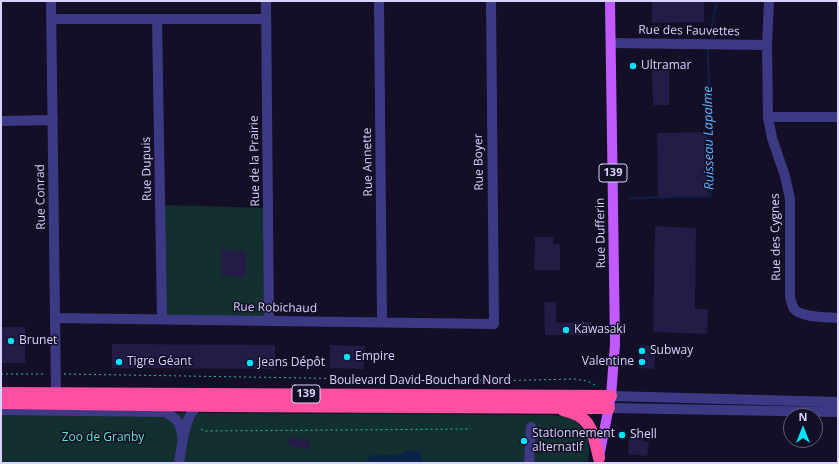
<!DOCTYPE html>
<meta charset="utf-8">
<style>
body{margin:0}
#map{position:relative;width:839px;height:464px;overflow:hidden;background:#130f26;font-family:"Open Sans",sans-serif}
canvas{display:block}
.frame{position:absolute;inset:0;border:2px solid #d9d4ff;pointer-events:none}
.north{position:absolute;left:783px;top:408px;width:40px;height:40px;box-sizing:border-box;background:#130f26;border:1px solid #625e7d;border-radius:50%;rotate:0deg;font-size:11px;font-weight:700;line-height:16px;text-align:center;color:#d9d4ff}
.north::after{content:'';display:block;margin:auto;width:14px;height:18px;background:#00e5ff;clip-path:polygon(50% 0,100% 100%,50% 72%,0 100%)}
</style>
<div id="map">
<canvas width="839" height="464"></canvas>
<div class="frame"></div>
<div class="north">N</div>
</div>
<script>
const ctx = document.querySelector('canvas').getContext('2d');
ctx.lineJoin = 'round';
function fill(path, color) {
  ctx.fillStyle = color;
  ctx.fill(path, 'evenodd');
}
function trace(path, color, width, dash) {
  ctx.strokeStyle = color;
  ctx.lineWidth = width;
  ctx.lineCap = dash ? 'butt' : 'round';
  ctx.setLineDash(dash || []);
  ctx.stroke(path);
}
function label(font, color, halo, rows, align = 'center') {
  ctx.font = font + ' "Open Sans",sans-serif';
  ctx.lineWidth = 3;
  ctx.setLineDash([]);
  ctx.textBaseline = 'middle';
  ctx.strokeStyle = halo;
  ctx.fillStyle = color;
  for (const [text, x, y, turn = 0] of rows) {
    ctx.save();
    ctx.translate(x, y);
    ctx.rotate((+turn || 0) * Math.PI / 180);
    ctx.textAlign = isNaN(turn) ? turn : align;
    if (halo) ctx.strokeText(text, 0, 0);
    ctx.fillText(text, 0, 0);
    ctx.restore();
  }
}
fill(new Path2D(`
 M161 205 271 208 273 318 161 315Z
 M1 412 552 415C558 416 566 416 571 419 588 427 591 446 588 463H1Z`), '#12302f');
fill(new Path2D(`
 M410 450 416 451 421 453 423 463H366C369 450 381 456 391 455 398 455 404 453 410 450Z`), '#0c2248');
trace(new Path2D(`
 M710 35 717 1
 M630 198 711 196 708 48`), '#0c2248', 2);
fill(new Path2D(`
 M652 1H704V22L652 23Z
 M652 70H669V105H653Z
 M708 132 709 195 658 197 657 133Z
 M655 226 696 228 695 309H708L707 334 653 332Z
 M535 237H553V244H560V270H534Z
 M221 250 246 251V277L221 276Z
 M544 302H556V323L591 322V335H545Z
 M1 327H25V363H1Z
 M112 344 275 345V369L112 368Z
 M330 345 365 346 364 369 330 368Z
 M640 345 656 346 654 369 638 368Z
 M636 434H644L643 441 649 442 647 456 628 454 629 440Z
 M290 436 310 440 308 450 288 445Z`), '#241b47');
trace(new Path2D(`
 M1 374H46
 M64 374 488 381 575 379 587 381 597 386
 M201 429 205 431 471 429`), '#2fb8b0', 1, [2, 3]);
trace(new Path2D(`
 M51 1 56 393
 M266 1 269 321
 M379 1 382 322
 M769 1 767 45 768 117 772 138 785 176 790 199V297C791 301 792 305 794 309 802 318 827 317 838 318
 M51 19H266
 M157 19 162 319
 M611 43 767 45
 M768 117H838
 M1 121 53 120
 M55 318 494 324 491 1
 M611 396 838 402
 M609 408 838 412
 M1 410 165 412C176 417 182 426 182 438
 M179 463C182 445 184 413 201 403
 M529 463 531 427`), '#3d3a85', 10);
trace(new Path2D(`
 M599 457 611 396 615 344 610 1`), '#c25bff', 10);
trace(new Path2D(`
 M1 393 611 396
 M1 403 217 406 609 408
 M563 410C592 416 593 433 599 458`), '#ff4fa3', 12);
for (const [x, y, r, color] of [
 [633,66,4,"#00e5ff"],
 [566,330,4,"#00e5ff"],
 [11,341,4,"#00e5ff"],
 [642,351,4,"#00e5ff"],
 [347,357,4,"#00e5ff"],
 [119,362,4,"#00e5ff"],
 [642,362,4,"#00e5ff"],
 [250,363,4,"#00e5ff"],
 [622,435,4,"#00e5ff"],
 [524,441,4,"#00e5ff"]
]) {
  const dot = new Path2D();
  dot.arc(x, y, r, 0, 2 * Math.PI);
  ctx.fillStyle = color;
  ctx.fill(dot);
  trace(dot, '#130f26', 1.5);
}
for (const [x, y, w] of [
 [613,173,28],
 [306,394,28]
]) {
  const box = new Path2D();
  box.roundRect(x - w / 2, y - 9, w, 18, 3);
  ctx.fillStyle = '#130f26';
  ctx.fill(box);
  trace(box, '#d9d4ff', 1);
}
label('bold 11px', '#d9d4ff', null, [
 ["139",613,173],
 ["139",306,394]
]);
label('12px', '#d9d4ff', '#130f26', [
 ["Rue des Fauvettes",689,31,1],
 ["Rue de la Prairie",255,161,-91],
 ["Rue Annette",368,162,-91],
 ["Rue Boyer",479,162,-91],
 ["Rue Dupuis",147,169,-91],
 ["Rue Conrad",41,197,-91],
 ["Rue Dufferin",601,233,-91],
 ["Rue des Cygnes",776,237,-91],
 ["Rue Robichaud",275,308,1],
 ["Boulevard David-Bouchard Nord",420,381]
]);
label('12px', '#d9d4ff', '#130f26', [
 ["Ultramar",641,66],
 ["Kawasaki",574,330],
 ["Brunet",19,341],
 ["Subway",650,351],
 ["Empire",355,357],
 ["Tigre Géant",127,362],
 ["Valentine",634,362,"right"],
 ["Jeans Dépôt",258,363],
 ["Stationnement",532,434],
 ["alternatif",532,448],
 ["Shell",630,435]
], 'left');
label('12px', '#5fe0c0', '#130f26', [
 ["Zoo de Granby",103,438]
]);
label('italic 13px', '#62b6ff', '#130f26', [
 ["Ruisseau Lapalme",709,138,-91]
]);
</script>
